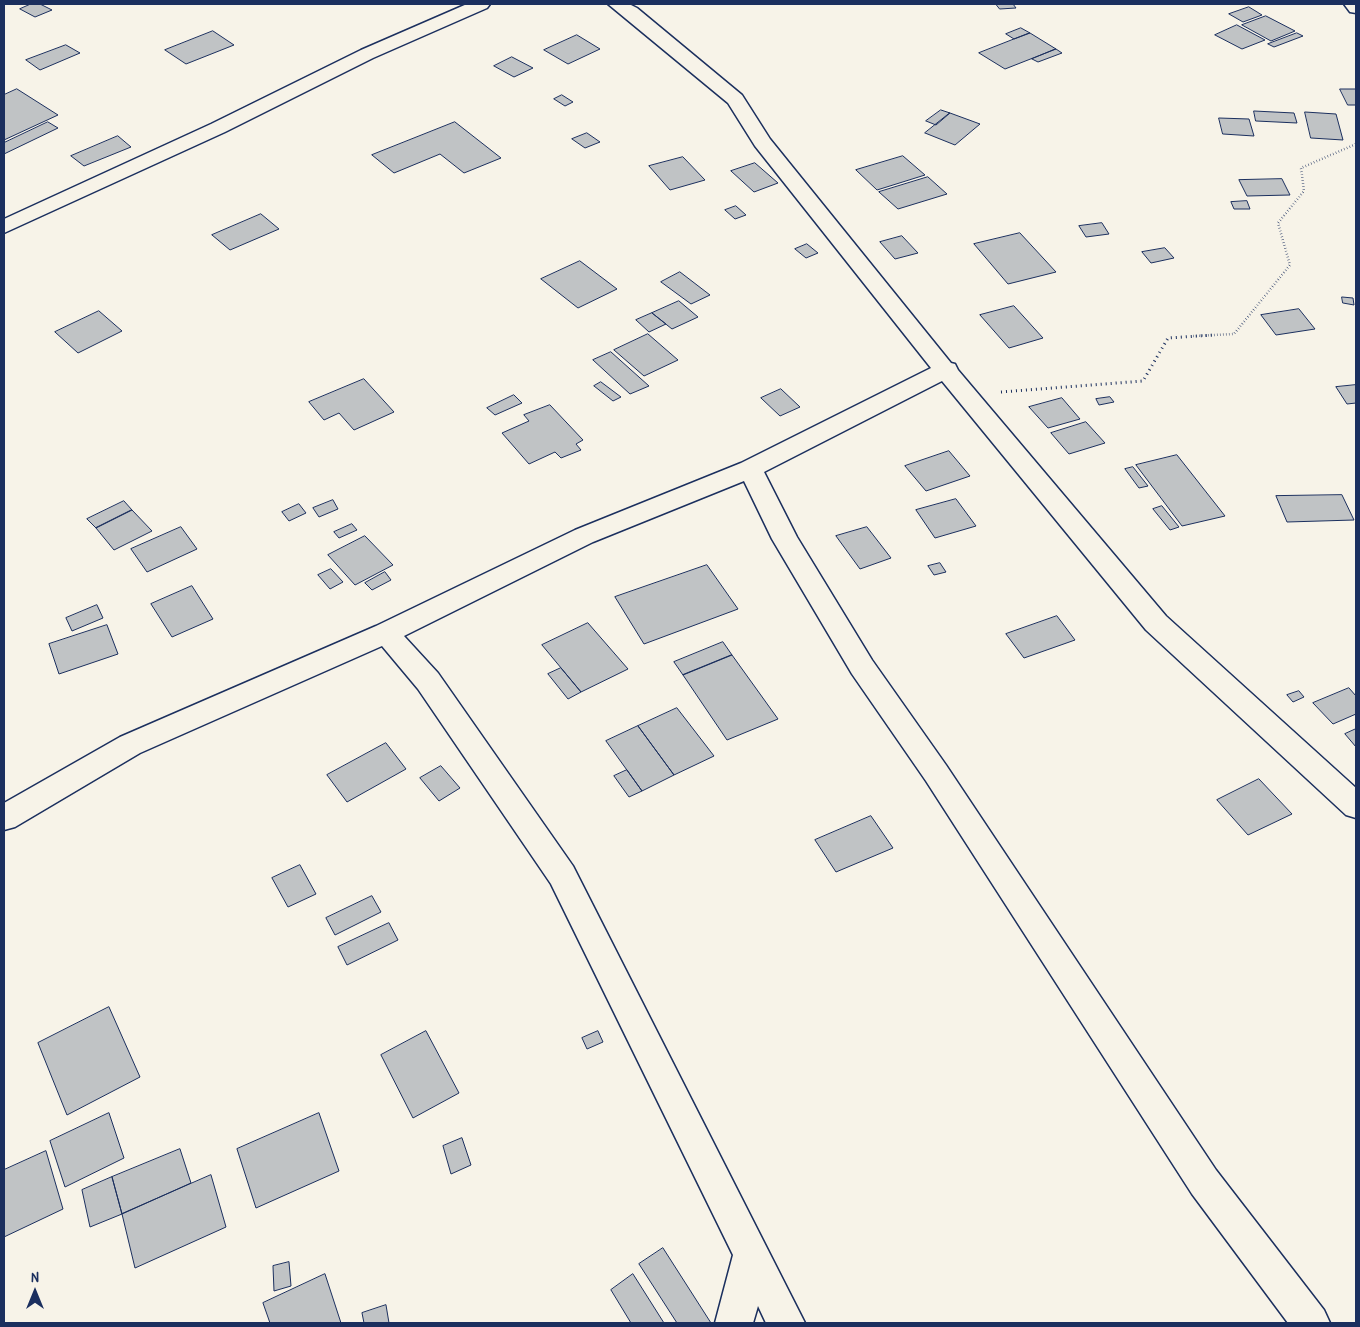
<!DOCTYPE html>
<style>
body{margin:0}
#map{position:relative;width:1360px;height:1327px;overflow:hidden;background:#f7f3e8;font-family:"Patrick Hand",sans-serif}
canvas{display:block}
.frame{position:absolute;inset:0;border:5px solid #1b2f5e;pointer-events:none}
.north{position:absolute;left:10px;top:1267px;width:50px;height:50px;-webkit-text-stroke:4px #f7f3e8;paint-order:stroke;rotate:0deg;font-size:14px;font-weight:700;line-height:20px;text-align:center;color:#1b2f5e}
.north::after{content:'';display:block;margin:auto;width:18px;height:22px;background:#1b2f5e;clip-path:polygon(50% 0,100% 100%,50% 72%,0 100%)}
</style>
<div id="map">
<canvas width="1360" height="1327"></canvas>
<div class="frame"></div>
<div class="north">N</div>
</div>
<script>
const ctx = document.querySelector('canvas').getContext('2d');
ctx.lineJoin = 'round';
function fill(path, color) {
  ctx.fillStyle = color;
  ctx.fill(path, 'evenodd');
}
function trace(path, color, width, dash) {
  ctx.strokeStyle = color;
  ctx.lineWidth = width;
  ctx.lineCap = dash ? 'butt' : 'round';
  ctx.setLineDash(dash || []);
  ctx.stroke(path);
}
const building = new Path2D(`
 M31 4H40L52 10 35 17 20 9Z
 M996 4H1013L1016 8 1000 9Z
 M1249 7 1262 15 1243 22 1229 14Z
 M1266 16 1295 31 1271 41 1242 25Z
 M1237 25 1265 40 1242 49 1215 35Z
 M1021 28 1030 33 1014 39 1006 34Z
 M213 31 234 45 186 64 165 50Z
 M1030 33 1056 49 1005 69 979 53Z
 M1297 33 1303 36 1274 47 1268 44Z
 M577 35 600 49 568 64 544 50Z
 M66 45 80 53 40 70 26 60Z
 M1056 49 1062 53 1038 62 1032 59Z
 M512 57 533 68 514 77 494 66Z
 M17 89 58 115 4 140V95Z
 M1340 89H1356V105H1348Z
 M562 95 573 102 565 106 554 99Z
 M941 110 950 113 936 125 926 121Z
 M1254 111 1294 113 1297 123 1256 121Z
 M1305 112 1336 114 1343 140 1311 138Z
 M950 113 980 124 955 145 925 133Z
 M1219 118 1249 119 1254 136 1223 134Z
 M48 122 58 128 4 154V143Z
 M455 122 501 158 464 173 440 154 394 173 372 155Z
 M587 133 600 142 585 148 572 139Z
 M118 136 131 147 84 166 71 156Z
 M903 156 925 175 877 190 856 170Z
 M683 157 705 180 670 190 649 166Z
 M755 163 778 183 754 192 731 171Z
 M928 177 947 194 898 209 879 192Z
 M1282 179 1290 195 1247 196 1239 180Z
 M1247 201 1250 209H1234L1231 202Z
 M736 206 746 215 735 219 725 210Z
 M261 214 279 229 230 250 212 235Z
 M1102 223 1109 234 1086 237 1079 226Z
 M1020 233 1056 272 1008 284 974 244Z
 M902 236 918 253 895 259 880 242Z
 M807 244 818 253 806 258 795 249Z
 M1165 248 1174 258 1151 263 1142 252Z
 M580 261 617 289 578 308 541 279Z
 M680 272 710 295 691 304 661 282Z
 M1342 297 1353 298 1354 305 1343 303Z
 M679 301 698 317 672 329 652 313Z
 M1014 306 1043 338 1009 348 980 315Z
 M1299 309 1315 329 1276 335 1261 315Z
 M99 311 122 331 78 353 55 332Z
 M652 313 666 324 649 332 636 320Z
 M648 334 678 360 644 376 614 350Z
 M611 352 649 386 630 394 593 360Z
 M364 379 394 412 354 430 339 413 324 420 309 402Z
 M601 382 621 397 613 401 594 386Z
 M1356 385V403L1347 404 1336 387Z
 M781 389 800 407 780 416 761 398Z
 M514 395 522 403 495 415 487 408Z
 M1110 397 1114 402 1099 405 1096 399Z
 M1062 398 1080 419 1048 428 1029 407Z
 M550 405 583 440 576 444 581 450 561 458 555 452 529 464 502 433 529 421 524 415Z
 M1086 422 1105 443 1069 454 1051 433Z
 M949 451 970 476 926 491 905 466Z
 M1177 455 1225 516 1182 526 1136 465Z
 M1133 467 1148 486 1139 488 1125 469Z
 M1342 495 1354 520 1287 522 1276 496Z
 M956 499 976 526 935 538 916 510Z
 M333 500 338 509 319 517 313 508Z
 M124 501 132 510 96 528 87 519Z
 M299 504 306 513 289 521 282 512Z
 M1162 506 1179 527 1170 530 1153 509Z
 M132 510 152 531 114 550 96 528Z
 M352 524 357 530 339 538 334 532Z
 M181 527 197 549 147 572 131 549Z
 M867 527 891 558 860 569 836 536Z
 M365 536 393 565 355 585 328 555Z
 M940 563 946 572 934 575 928 566Z
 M707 565 738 609 644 644 615 597Z
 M331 569 343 582 330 589 318 575Z
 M385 572 391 580 372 590 365 583Z
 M192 586 213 619 172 637 151 604Z
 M97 605 103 618 72 631 66 618Z
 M1057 616 1075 640 1024 658 1006 634Z
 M588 623 628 669 581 692 542 645Z
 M107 625 118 654 59 674 49 644Z
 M723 642 732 655 683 675 674 662Z
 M732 655 778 719 727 740 683 675Z
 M561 668 581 692 568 699 548 674Z
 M1349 688 1356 696V714L1333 724 1313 703Z
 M1299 691 1304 697 1293 702 1287 695Z
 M677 708 714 756 674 775 638 726Z
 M638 726 674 775 642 791 606 741Z
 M1356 729V747L1345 734Z
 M386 743 406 769 347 802 327 775Z
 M441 766 460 788 439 801 420 778Z
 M627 770 642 791 629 797 614 776Z
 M1259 779 1292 814 1248 835 1217 800Z
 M871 816 893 848 836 872 815 840Z
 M300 865 316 894 288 907 272 878Z
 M372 896 381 912 335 935 326 918Z
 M389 923 398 940 347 965 338 947Z
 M109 1007 140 1077 67 1115 38 1043Z
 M426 1031 459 1093 413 1118 381 1055Z
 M598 1031 603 1042 587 1049 582 1038Z
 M109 1113 124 1158 65 1187 50 1141Z
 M319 1113 339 1171 256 1208 237 1149Z
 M462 1138 471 1165 451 1174 443 1146Z
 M180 1149 191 1183 122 1214 112 1177Z
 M46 1151 63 1209 4 1237V1170Z
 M211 1175 226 1227 135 1268 122 1214Z
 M112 1177 122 1214 90 1227 82 1190Z
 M663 1248 711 1323H677L639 1264Z
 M289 1262 291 1286 274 1291 273 1266Z
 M325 1274 341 1323H270L263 1303Z
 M633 1274 664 1323H631L611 1290Z
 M386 1305 389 1323H364L362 1313Z`);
fill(building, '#c0c3c5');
trace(building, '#1b2f5e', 1);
const minor = new Path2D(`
 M467 4H490L487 8 373 58 225 132 4 233V219L211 124 361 50Z
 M608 4H629L637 8 742 95 770 139 951 363 955 364 958 370 1166 616 1356 788V818L1346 815 1146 630 942 381 764 472 797 537 872 660 946 765 1216 1170 1324 1310 1330 1323H1288L1192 1194 926 781 852 674 772 539 744 481 593 542 404 636 438 673 573 866 805 1323H766L758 1306 753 1323H715L733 1255 551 884 418 689 382 646 140 753 15 827 4 830V803L120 737 376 626 575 530 741 463 931 368 755 146 728 103Z
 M1344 4H1356V13L1350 12Z`);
trace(minor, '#1b2f5e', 3);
trace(new Path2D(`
 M1193 336 1234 334 1290 265 1278 223 1304 191 1301 168 1356 144`), '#1b2f5e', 2.5, [0.5, 2.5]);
trace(new Path2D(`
 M1001 392 1143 381 1168 338 1214 335`), '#1b2f5e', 3, [1, 4]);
fill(minor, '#f7f3e8');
</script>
